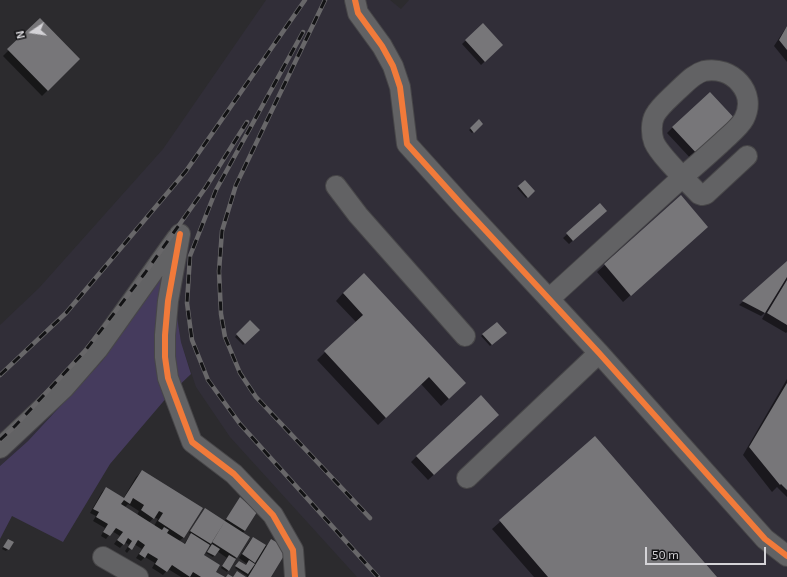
<!DOCTYPE html>
<style>
body{margin:0}
#map{position:relative;width:787px;height:577px;overflow:hidden;background:#2c2b2e;font-family:"Exo 2",sans-serif}
canvas{display:block}
.north{position:absolute;left:12px;top:12px;width:40px;height:40px;-webkit-text-stroke:3px #131315;paint-order:stroke;rotate:257deg;font-size:11px;font-weight:700;line-height:16px;text-align:center;color:#d4d3d7}
.north::after{content:'';display:block;margin:auto;width:14px;height:18px;background:#d4d3d7;clip-path:polygon(50% 0,100% 100%,50% 72%,0 100%)}
.scale{position:absolute;left:645px;top:547px;width:121px;height:18px;box-sizing:border-box;border:2px solid #d4d3d7;border-top:0;padding-left:5px;font-size:12px;line-height:14px;white-space:nowrap;color:#d4d3d7;-webkit-text-stroke:3px #131315;paint-order:stroke}
</style>
<div id="map">
<canvas width="787" height="577"></canvas>
<div class="north">N</div>
<div class="scale">50 m</div>
</div>
<script>
const ctx = document.querySelector('canvas').getContext('2d');
ctx.lineJoin = 'round';
function fill(path, color) {
  ctx.fillStyle = color;
  ctx.fill(path, 'evenodd');
}
function trace(path, color, width, dash) {
  ctx.strokeStyle = color;
  ctx.lineWidth = width;
  ctx.lineCap = dash ? 'butt' : 'round';
  ctx.setLineDash(dash || []);
  ctx.stroke(path);
}
fill(new Path2D(`
 M266 0H390L401 9 409 0H787V577H357L230 437 196 387 181 342 175 304 155 280 102 361 28 441 0 466V325L39 288 163 149Z`), '#312e38');
fill(new Path2D(`
 M179 243 175 304 181 342 191 374 168 396 110 464 63 542 12 516 0 539V466L28 441 102 361Z`), '#453b5d');
fill(new Path2D(`
 M40 19 79 59 42 96 3 56Z
 M483 24 502 45 481 65 462 44Z
 M787 26V62L774 46Z
 M479 121 482 124 472 133 469 130Z
 M673 127H730L693 161 667 133Z
 M524 181 534 191 526 198 517 188Z
 M681 197 699 234 623 302 597 272Z
 M600 204 602 215 569 244 563 238Z
 M787 262V332L786 333 762 319 766 312 761 316 739 305Z
 M343 293 457 391 441 406 421 384 378 425 317 360 356 322 336 301Z
 M250 321 259 330 243 345 235 337Z
 M497 323 505 333 490 346 481 336Z
 M787 379V497L777 487 772 492 743 455Z
 M492 421 428 480 411 462 417 456Z
 M595 438 716 577H534L492 529Z
 M142 471 184 537 179 541 184 544 191 534 189 533 192 528 205 509 224 522 240 498 245 531 242 533 236 557 228 570 227 572 221 568 227 558 217 551 213 557 206 553 210 547 208 546 202 555 212 576 223 577H181L168 569 163 575 152 568 155 563 145 557 141 561 136 558 142 549 134 544 127 553 125 551 129 545 125 542 120 548 114 544 120 536 112 531 106 539 101 536 105 528 93 521 96 516 90 513 102 492 106 488 123 499 136 477ZM128 504 139 511 137 515 125 507ZM154 517 158 519 154 526 149 523Z
 M253 538 266 546 272 540 270 577H247V576L235 568 238 564 246 566 247 564 239 558 249 542Z
 M8 540 12 543 6 551 2 549Z`), '#0007');
fill(new Path2D(`
 M40 18 80 59 48 91 7 49Z
 M483 23 503 45 485 62 465 40Z
 M787 26V50L779 40Z
 M710 92 737 121 699 156 672 127Z
 M479 119 483 124 474 133 470 128Z
 M525 180 535 191 528 198 518 186Z
 M681 195 708 227 631 296 604 264Z
 M600 203 607 211 573 241 566 233Z
 M787 261V277L765 313 742 301Z
 M364 273 466 383 449 399 429 377 386 418 324 351 363 315 343 293Z
 M787 280V325L767 313Z
 M250 320 260 330 245 344 236 334Z
 M497 322 507 333 492 345 482 334Z
 M787 383V490L781 484 780 485 749 447Z
 M481 395 499 415 434 475 416 456Z
 M595 436 717 577H548L499 520Z
 M142 470 203 508 184 538 158 521 163 513 159 511 154 519 141 510 144 505 133 498 130 504 124 500 121 504 162 530 164 527 169 530 167 533 185 544 191 533 210 545 204 555 220 565 216 572 225 577H201L193 572 190 577 172 565 167 572 155 564 158 559 148 553 145 558 139 554 145 545 138 540 132 550 128 547 132 541 128 538 124 545 117 540 123 532 116 528 110 536 103 532 108 524 96 517 99 512 93 509 106 487 124 498Z
 M240 497 257 512 245 531 226 519Z
 M205 508 225 521 211 544 190 531Z
 M225 521 250 537 237 558 212 542Z
 M253 537 266 545 255 563 242 554Z
 M8 539 14 542 9 550 3 547Z
 M271 539 288 549 271 577H248Z
 M212 544 220 549 215 556 207 552Z
 M229 555 236 559 229 571 222 566Z
 M249 560 255 564 248 574 235 566 239 561 246 565Z
 M237 571 246 577H226L228 574 233 577Z`), '#777679');
const minor = new Path2D(`
 M355 0 358 13 382 46 393 66 400 87 407 144 462 205 599 353 765 539 787 556
 M336 186 358 215 465 336
 M180 234 168 301 165 335V357L168 378 192 442 234 474 273 515 293 550 295 577
 M549 299C595 257 641 215 687 173 699 163 710 153 721 143 729 135 739 128 744 119 758 92 731 65 704 71 693 74 685 84 677 91 670 98 660 106 655 115 651 122 651 134 654 142 660 156 688 182 699 194L702 195 706 194 747 156
 M0 448 64 388 98 349 177 238
 M467 478 599 353
 M103 557 138 577`);
trace(minor, '#474648', 22);
trace(minor, '#626264', 20);
const rail = new Path2D(`
 M325 0 236 185 222 231 219 271 221 314 225 337 240 373 256 397 370 518
 M303 32 216 190 190 256 187 303 192 340 208 380 240 424 378 577
 M0 375 66 313 186 171 305 0
 M0 440 15 426 85 351 145 273 206 187 247 122`);
trace(rail, '#686769', 4.5);
trace(rail, '#131315', 3, [9]);
trace(new Path2D(`
 M355 0 358 13 382 46 393 66 400 87 407 144 462 205 599 353 765 539 787 556
 M180 234 168 301 165 335V357L168 378 192 442 234 474 273 515 293 550 295 577`), '#f17a3a', 6);
</script>
